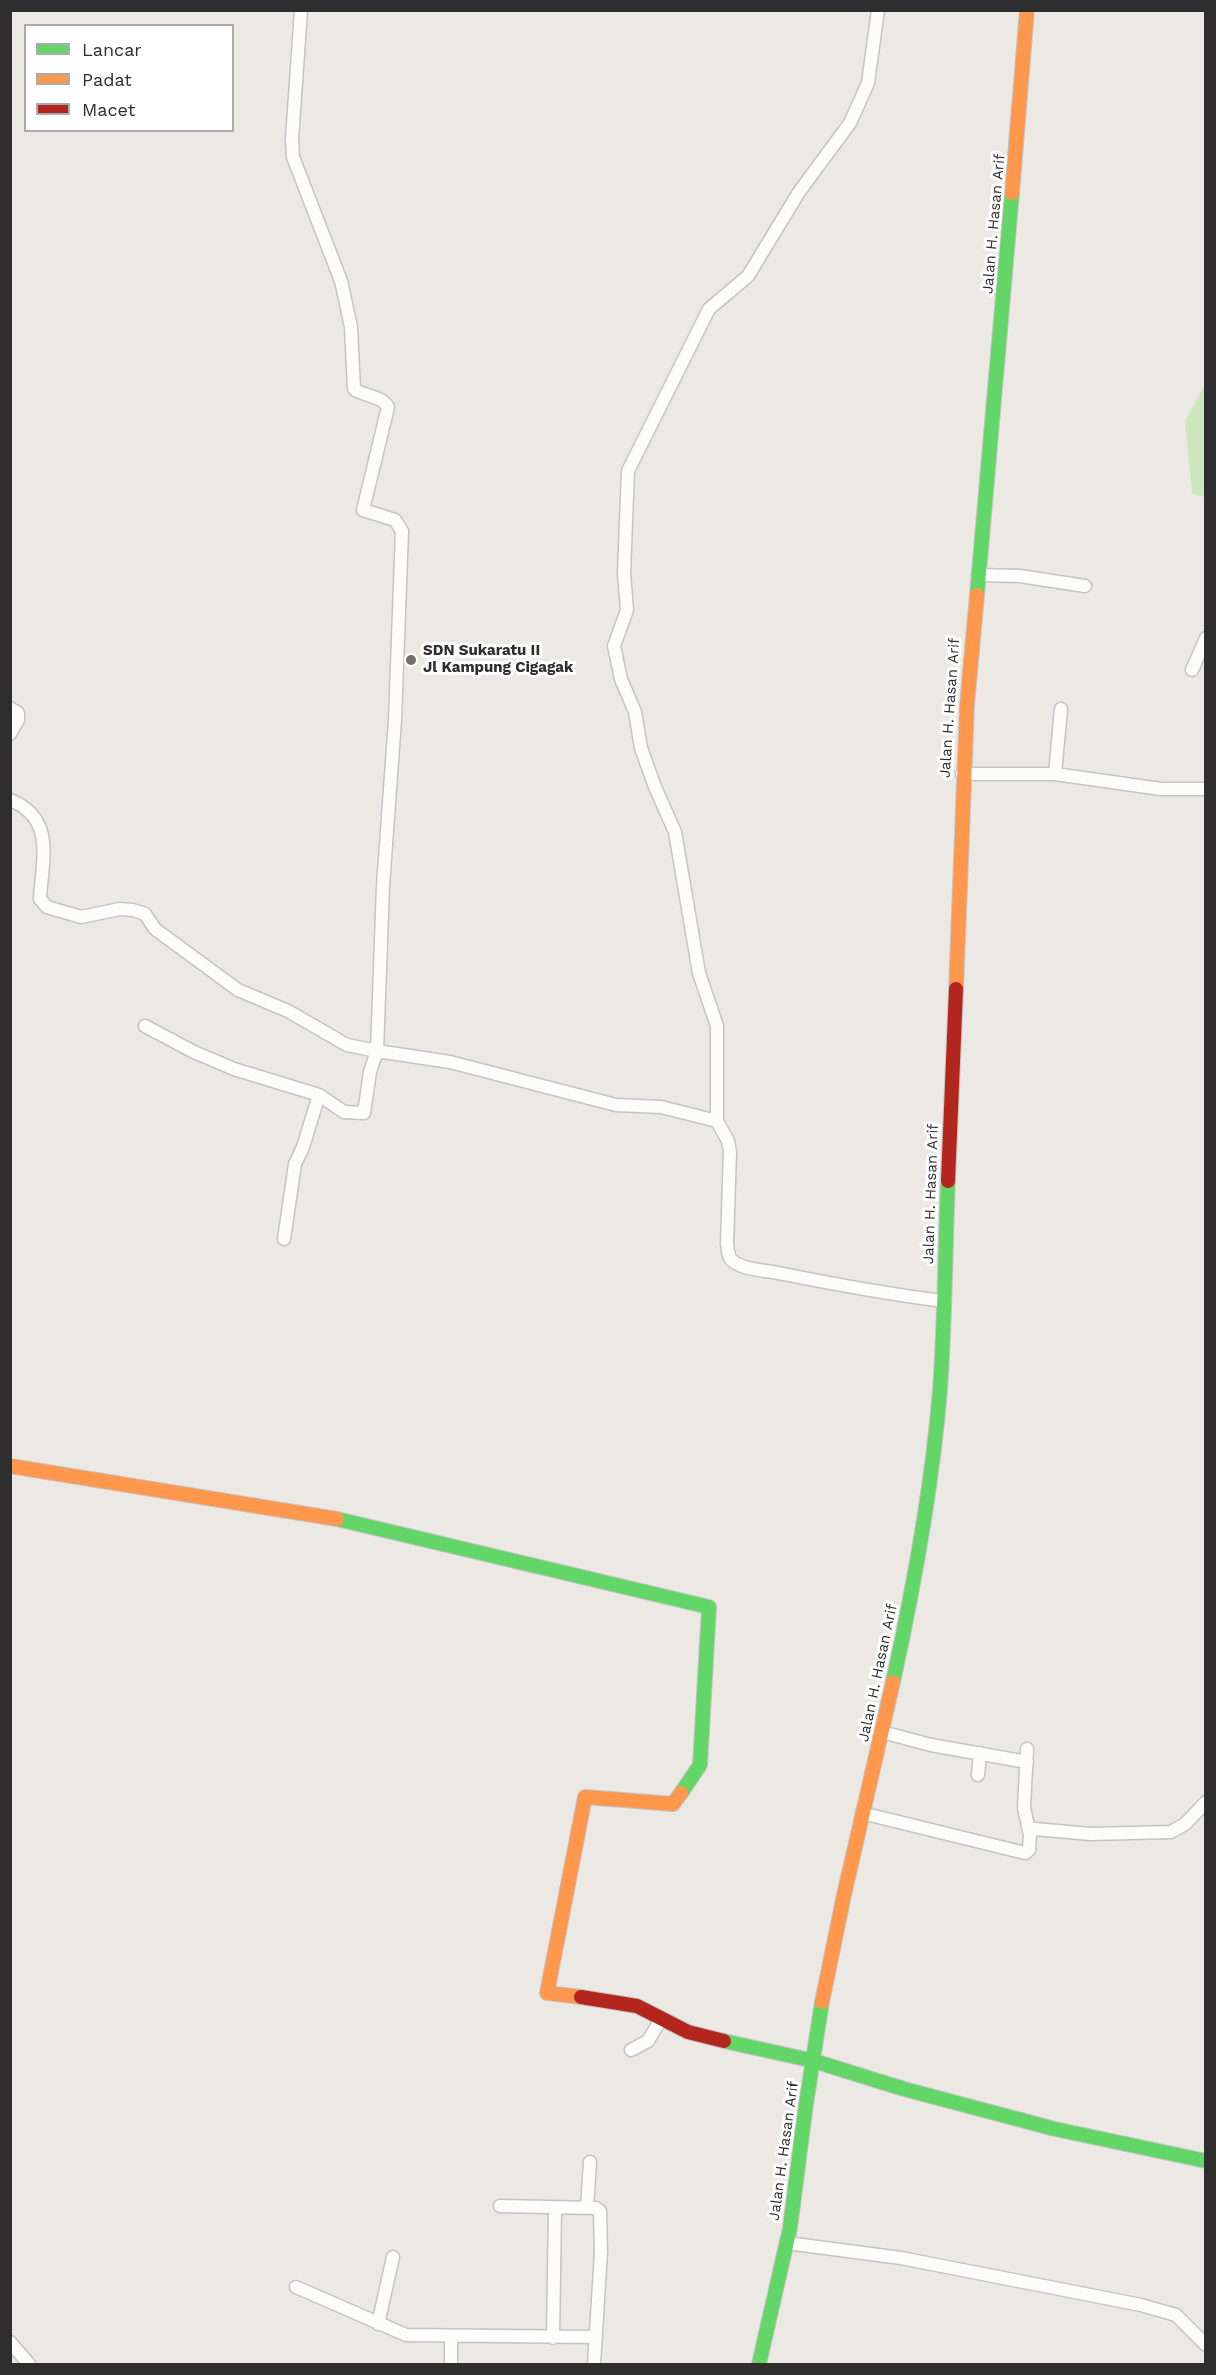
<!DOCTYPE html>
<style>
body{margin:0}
#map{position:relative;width:1216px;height:2375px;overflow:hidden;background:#ece8e4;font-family:"Work Sans",sans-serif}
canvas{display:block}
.frame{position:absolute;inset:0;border:12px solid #2e2e2e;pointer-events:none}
.legend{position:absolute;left:24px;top:24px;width:210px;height:108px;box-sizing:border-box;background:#fff;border:2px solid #ababab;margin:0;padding:8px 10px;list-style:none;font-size:18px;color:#2e2e2e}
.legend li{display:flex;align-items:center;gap:12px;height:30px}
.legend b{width:30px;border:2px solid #ababab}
</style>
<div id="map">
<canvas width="1216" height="2375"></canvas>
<div class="frame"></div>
<ul class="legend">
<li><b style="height:8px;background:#63d668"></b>Lancar</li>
<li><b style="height:8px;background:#ff974d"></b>Padat</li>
<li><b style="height:8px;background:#b3261e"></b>Macet</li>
</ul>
</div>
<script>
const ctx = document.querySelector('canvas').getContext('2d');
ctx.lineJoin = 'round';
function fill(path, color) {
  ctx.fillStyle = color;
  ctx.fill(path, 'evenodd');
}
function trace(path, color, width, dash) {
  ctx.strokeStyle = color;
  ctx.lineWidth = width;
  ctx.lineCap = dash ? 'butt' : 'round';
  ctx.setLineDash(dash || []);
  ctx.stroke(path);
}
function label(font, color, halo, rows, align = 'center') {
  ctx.font = font + ' "Work Sans",sans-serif';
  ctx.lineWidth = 6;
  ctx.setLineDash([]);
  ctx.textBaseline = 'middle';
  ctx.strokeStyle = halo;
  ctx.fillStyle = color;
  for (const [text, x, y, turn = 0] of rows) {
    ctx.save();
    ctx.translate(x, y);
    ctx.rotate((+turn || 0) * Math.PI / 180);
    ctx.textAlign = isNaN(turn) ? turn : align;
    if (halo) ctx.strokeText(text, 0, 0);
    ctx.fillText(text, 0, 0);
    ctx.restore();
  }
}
fill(new Path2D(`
 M1205 384V497L1192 493 1185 421Z`), '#cee6be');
const street = new Path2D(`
 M301 10 292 139 293 157 341 281 351 327 354 389C365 397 381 395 388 407L363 510 395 520 402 531 395 720 383 886 377 1051 450 1062 616 1105 661 1107 717 1121
 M878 10 868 83 850 123 799 192 748 276 709 309 628 471 624 573 627 610 614 646 621 679 635 712 641 748 655 787 675 832 699 973 717 1026V1121L728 1141 730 1152 727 1244C728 1250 728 1258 733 1261 744 1270 764 1270 778 1273 833 1284 887 1294 943 1301
 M978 575 1020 576 1085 586
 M1192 670 1206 638
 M10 708 18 713V720L10 734
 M962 774H1055L1161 789H1206
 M1055 774 1061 709
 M10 800C56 818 42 860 40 899L47 907 81 917 120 909 133 910 145 914 155 929 238 990 288 1011 347 1045 377 1051 370 1072 364 1113 344 1112 319 1095 303 1147 295 1164 284 1239
 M145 1026 194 1052 234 1069 319 1095
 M882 1732 931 1745 1027 1762
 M1027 1749 1024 1808 1030 1835
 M978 1775 980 1753
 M862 1813 1025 1853 1029 1850 1030 1835 1034 1829 1091 1834 1171 1832 1185 1824 1206 1802
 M631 2050 648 2041 661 2019
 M500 2206 596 2208 600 2211 601 2252 594 2364
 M587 2208 590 2162
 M787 2243 901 2258 1141 2305 1176 2315 1206 2345
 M296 2287 406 2335 596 2337
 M378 2324 393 2257
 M553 2338 555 2209
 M10 2342 29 2364
 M451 2364V2337`);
const fast = new Path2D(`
 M977 595 1012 193
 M337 1519 709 1607 700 1765 681 1793
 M893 1682C914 1586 932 1489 940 1390 945 1321 945 1251 948 1181
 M724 2041 814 2061 904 2089 1055 2129 1206 2161
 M759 2364 790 2228 806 2104 822 2002`);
const slow = new Path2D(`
 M1012 193 1027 10
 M956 989 967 705 977 595
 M10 1466 337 1519
 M581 1997 547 1993 585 1797 673 1804 681 1793
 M822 2002 844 1895 893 1682`);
const jam = new Path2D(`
 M948 1181 956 989
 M581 1997 637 2006 688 2032 724 2041`);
trace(street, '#c5c4c5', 15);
trace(fast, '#c5c4c5', 16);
trace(slow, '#c5c4c5', 16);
trace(jam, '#c5c4c5', 16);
trace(street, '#fcfcfb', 12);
trace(fast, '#63d668', 14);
trace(slow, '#ff974d', 14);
trace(jam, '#b3261e', 14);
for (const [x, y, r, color] of [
 [411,660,6,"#706f6e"]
]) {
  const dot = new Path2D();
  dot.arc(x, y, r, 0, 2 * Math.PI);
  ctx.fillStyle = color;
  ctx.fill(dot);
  trace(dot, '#fff', 2);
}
label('15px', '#2e2e2e', '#fff', [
 ["Jalan H. Hasan Arif",994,224,-85],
 ["Jalan H. Hasan Arif",950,708,-86],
 ["Jalan H. Hasan Arif",931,1194,-88],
 ["Jalan H. Hasan Arif",878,1673,-78],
 ["Jalan H. Hasan Arif",784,2151,-82]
]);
label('bold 15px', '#2e2e2e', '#fff', [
 ["SDN Sukaratu II",423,651],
 ["Jl Kampung Cigagak",423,668]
], 'left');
</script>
